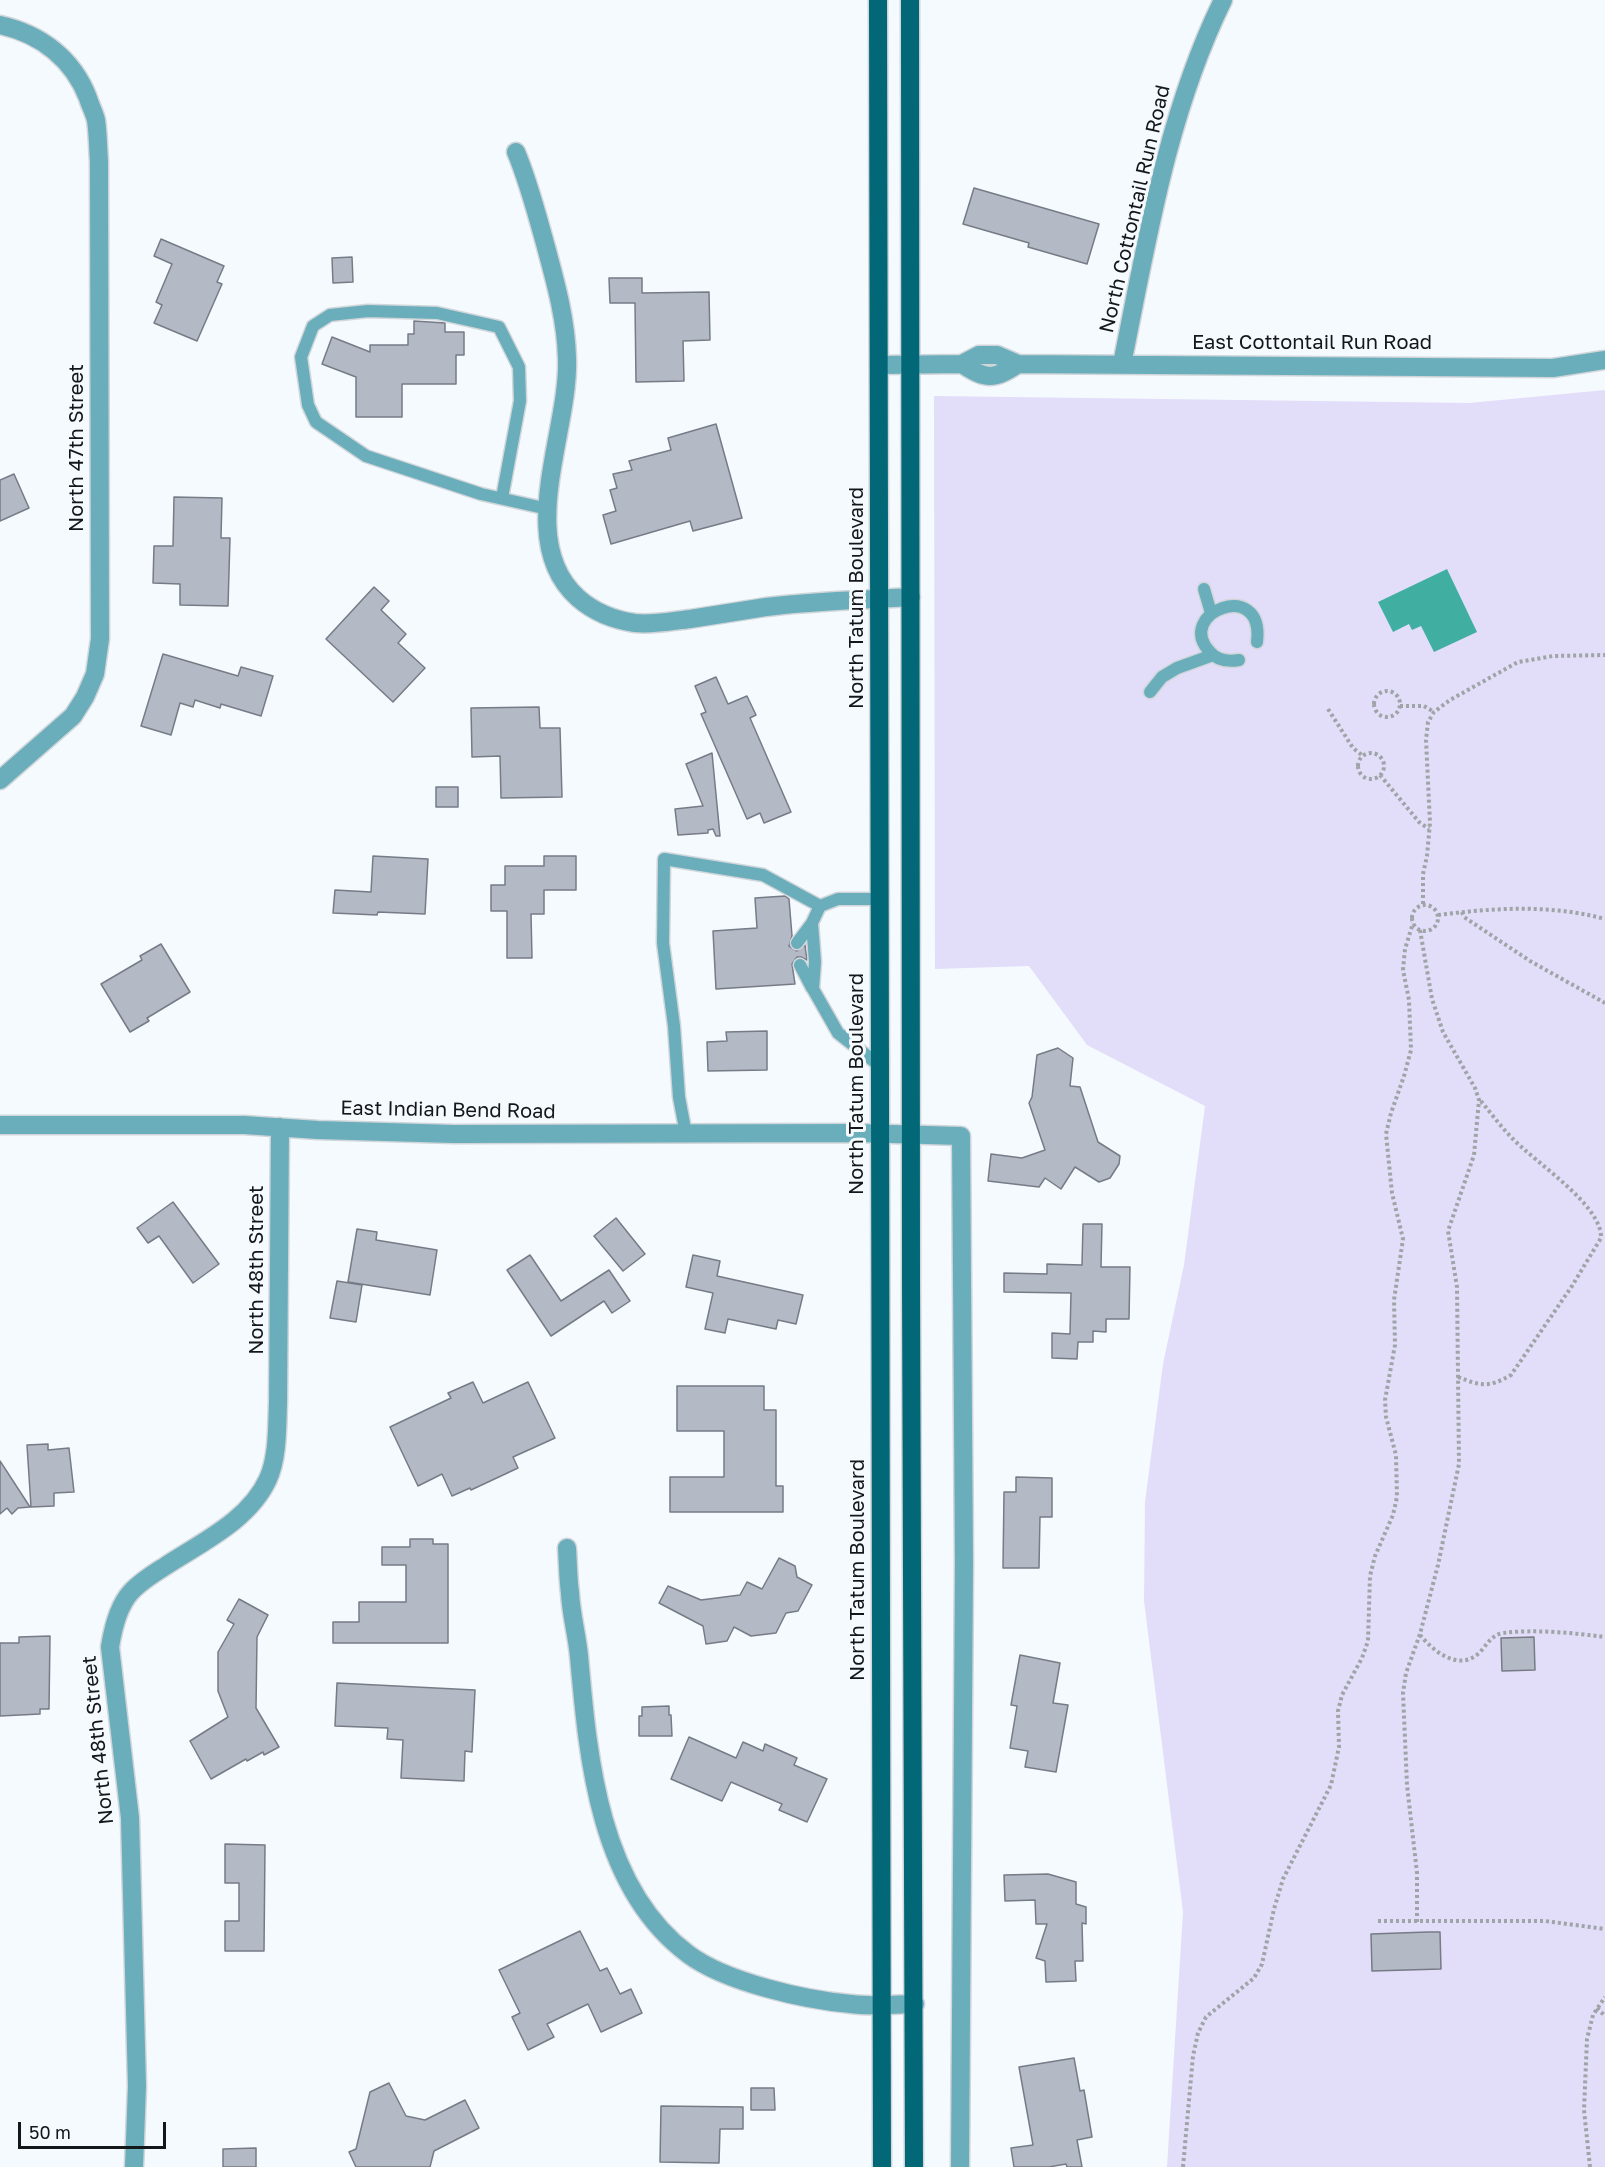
<!DOCTYPE html>
<style>
body{margin:0}
#map{position:relative;width:1605px;height:2167px;overflow:hidden;background:#f5fafe;font-family:"Golos Text",sans-serif}
canvas{display:block}
.scale{position:absolute;left:18px;top:2122px;width:148px;height:27px;box-sizing:border-box;border:3px solid #13171a;border-top:0;padding-left:8px;font-size:18px;line-height:21px;white-space:nowrap;color:#13171a;-webkit-text-stroke:4px #f5fafe;paint-order:stroke}
</style>
<div id="map">
<canvas width="1605" height="2167"></canvas>
<div class="scale">50 m</div>
</div>
<script>
const ctx = document.querySelector('canvas').getContext('2d');
ctx.lineJoin = 'round';
function fill(path, color) {
  ctx.fillStyle = color;
  ctx.fill(path, 'evenodd');
}
function trace(path, color, width, dash) {
  ctx.strokeStyle = color;
  ctx.lineWidth = width;
  ctx.lineCap = dash ? 'butt' : 'round';
  ctx.setLineDash(dash || []);
  ctx.stroke(path);
}
function label(font, color, halo, rows, align = 'center') {
  ctx.font = font + ' "Golos Text",sans-serif';
  ctx.lineWidth = 6;
  ctx.setLineDash([]);
  ctx.textBaseline = 'middle';
  ctx.strokeStyle = halo;
  ctx.fillStyle = color;
  for (const [text, x, y, turn = 0] of rows) {
    ctx.save();
    ctx.translate(x, y);
    ctx.rotate((+turn || 0) * Math.PI / 180);
    ctx.textAlign = isNaN(turn) ? turn : align;
    if (halo) ctx.strokeText(text, 0, 0);
    ctx.fillText(text, 0, 0);
    ctx.restore();
  }
}
fill(new Path2D(`
 M1605 390V2167H1167L1183 1912 1144 1601 1145 1502 1163 1364 1184 1265 1205 1106 1087 1045 1029 966 935 969 934 396 1469 403Z`), '#e2ddf9');
fill(new Path2D(`
 M1447 569 1477 632 1434 652 1421 626 1412 630 1409 624 1393 632 1378 602Z`), '#41aea2');
const building = new Path2D(`
 M974 188 1099 224 1087 264 1028 247 1029 243 963 224Z
 M161 239 224 266 217 282 222 284 197 341 154 323 162 305 156 302 172 264 154 256Z
 M352 257 353 282 333 283 332 258Z
 M609 278H642V293L709 292 710 340 683 341 684 381 636 382 635 303H610Z
 M414 321 445 323V332H464V355H456V384H402V417H356V377L322 364 332 337 370 352V345H408V334H414Z
 M716 424 742 518 693 531 690 521 611 544 603 515 616 511 610 490 617 488 613 474 632 470 629 461 671 450 668 438Z
 M14 474 29 508 0 521V480Z
 M174 497 222 498 221 538H230L228 606 180 605V584L153 583 154 546H173Z
 M374 587 389 601 381 610 406 634 398 643 425 668 393 702 326 639Z
 M163 654 238 676 241 667 273 676 261 716 221 704 220 708 195 700 193 707 180 703 171 735 141 726Z
 M716 677 728 704 747 696 756 715 750 718 791 812 764 823 760 813 747 819 701 714 706 712 695 686Z
 M539 707 540 728H560L562 797 501 798 500 756 472 757 471 708Z
 M712 753 720 836H716L713 829 708 830V833L678 835 675 809 703 806 686 764Z
 M436 787H458V807H436Z
 M373 856 428 859 425 914 378 912 377 915 333 913 335 890 371 892Z
 M544 856H576V890H544V914H531L532 958H507V911H491V885H505V866H544Z
 M785 896 789 899 792 936 789 946 797 951 805 945 807 960 801 957H797L792 964 795 984 716 989 713 931 757 928 755 898Z
 M161 944 190 992 147 1018 149 1021 130 1032 101 984 142 960 140 956Z
 M767 1031V1070L708 1071 707 1042 727 1041 726 1032Z
 M1058 1048 1073 1058 1070 1086 1080 1087 1098 1142 1120 1156 1119 1164 1110 1178 1099 1182 1075 1167 1061 1189 1045 1178 1039 1187 988 1181 991 1154 1022 1158 1045 1150 1029 1103 1032 1097 1037 1055Z
 M173 1202 219 1264 193 1283 159 1236 148 1243 137 1228Z
 M616 1218 645 1254 623 1271 594 1236Z
 M1083 1224H1102L1101 1267H1130L1129 1319H1106V1332L1093 1331V1342H1078L1077 1359 1052 1358V1333L1070 1334 1071 1293 1004 1292V1273L1047 1274V1264L1082 1265Z
 M357 1229 377 1232 376 1240 437 1250 430 1295 348 1282Z
 M530 1255 561 1301 609 1270 630 1301 612 1313 604 1301 551 1336 507 1270Z
 M693 1255 720 1261 717 1276 803 1295 796 1324 778 1320 776 1329 728 1319 725 1333 705 1329 713 1293 686 1287Z
 M337 1281 362 1285 356 1322 330 1318Z
 M473 1382 483 1403 528 1382 555 1438 513 1457 518 1468 471 1490 470 1488 452 1496 442 1474 418 1486 390 1427 451 1398 448 1393Z
 M677 1386H764V1410H776V1486H783V1512H670V1477H724V1431H677Z
 M48 1444V1450L69 1448 74 1492 54 1493V1506L31 1507 27 1445Z
 M0 1461 30 1507 18 1508 12 1514 7 1508 0 1514Z
 M1016 1477 1052 1478V1517H1040L1039 1568H1003L1004 1492H1016Z
 M410 1539H433V1544H448V1643H333V1622H359V1602H406V1565H382V1547H410Z
 M779 1558 795 1566 797 1577 812 1585 798 1611 786 1613 776 1633 751 1636 734 1627 727 1641 706 1644 703 1626 659 1603 668 1586 701 1600 740 1595 747 1582 762 1589Z
 M239 1599 268 1615 257 1637 256 1708 279 1747 264 1755 263 1752 247 1761 246 1759 211 1779 190 1741 228 1717 218 1691V1652L234 1624 227 1620Z
 M50 1636 49 1709H40V1714L0 1716V1643H19V1637Z
 M1534 1637 1535 1670 1502 1671 1501 1638Z
 M1020 1655 1060 1663 1053 1703 1068 1705 1056 1772 1025 1767 1028 1751 1010 1748 1017 1706 1011 1705Z
 M337 1683 475 1690 472 1752 465 1751 464 1781 401 1778 403 1740 387 1739 388 1728 335 1726Z
 M669 1706V1715H671L672 1736H639V1716H642V1707Z
 M689 1737 736 1758 743 1742 763 1751 765 1744 797 1758 794 1765 827 1779 807 1822 779 1810 782 1804 731 1782 722 1801 671 1779Z
 M225 1844 265 1845 264 1951H225V1921H239V1883H225Z
 M1048 1874 1076 1882V1904L1086 1907V1924L1082 1923 1083 1961H1075L1076 1981 1046 1982 1045 1961 1036 1958 1047 1924H1036L1035 1900 1005 1901 1004 1875Z
 M580 1931 600 1971 607 1968 620 1994 631 1989 642 2013 601 2032 588 2004 547 2024 554 2037 528 2050 512 2017 520 2013 499 1970Z
 M1428 1932H1440L1441 1969 1372 1971 1371 1934Z
 M1074 2058 1080 2091 1084 2090 1092 2137 1077 2140 1082 2167H1067L1066 2164 1049 2167H1014L1011 2148 1033 2145 1019 2067Z
 M389 2083 406 2116 425 2120 465 2100 479 2128 434 2151 430 2167H356L349 2152 356 2149 370 2092Z
 M751 2088H774L775 2110H751Z
 M661 2106 743 2107V2129H720L719 2163 660 2162Z
 M256 2148V2167H223V2149Z`);
fill(building, '#b4b9c6');
trace(building, '#767b86', 1.5);
const lane = new Path2D(`
 M502 498 520 401 519 367 499 327 437 313 368 311 330 315 313 326 301 357 308 405 316 422 366 456 481 494 548 509
 M1204 589 1211 613
 M1239 660C1228 662 1218 661 1210 652 1173 613 1265 577 1257 642
 M1150 692 1162 677 1177 668 1213 655
 M879 899H838L820 906 812 923 815 962 813 989 838 1033 880 1066
 M797 943 812 923
 M800 965 812 988
 M686 1134 679 1097 674 1026 663 943 664 859 763 875 820 906`);
const street = new Path2D(`
 M0 25C41 34 73 59 88 98 90 105 94 112 96 120 98 133 98 148 99 161L100 639 95 674 85 697 73 716 0 780
 M516 152C529 183 537 215 546 247 556 284 566 320 567 358 570 431 514 541 578 598 594 612 614 620 635 623 653 625 672 621 690 619 715 615 740 611 766 607 814 601 863 600 911 597
 M962 364C986 380 994 380 1018 364
 M1122 364C1147 241 1167 114 1223 0
 M879 365 962 364 979 355H997L1018 364 1553 368 1605 360
 M0 1125H244L318 1130 454 1134 858 1133 961 1136 964 1563 960 2167
 M567 1548C568 1563 568 1578 570 1593 571 1614 577 1635 579 1656 588 1758 599 1888 688 1954 725 1982 805 2000 851 2004 872 2007 894 2004 915 2004
 M134 2167 137 2086 130 1818 110 1647C113 1628 118 1606 131 1592 140 1582 153 1574 164 1567 200 1543 249 1521 268 1479 278 1457 277 1427 278 1403L280 1127`);
const primary = new Path2D(`
 M878 0 882 2167
 M910 0 911 1279 914 2167`);
trace(lane, '#d1d6da', 15);
trace(street, '#d1d6da', 21);
trace(primary, '#d1d6da', 21);
trace(new Path2D(`
 M1374 704a13 13 0 1 1 26 0a13 13 0 1 1-26 0Z
 M1400 706H1424L1434 712
 M1328 709 1353 748 1363 756
 M1358 766a13 13 0 1 1 26 0a13 13 0 1 1-26 0Z
 M1380 775 1419 822 1429 829
 M1423 904V874L1427 856 1430 823 1426 740 1428 722 1434 712 1450 700 1518 662 1553 656 1605 655
 M1412 918a13 13 0 1 1 26 0a13 13 0 1 1-26 0Z
 M1462 912 1464 917 1530 961 1605 1003
 M1438 915C1494 908 1550 904 1605 919
 M1458 1377C1481 1386 1488 1388 1511 1375L1572 1286 1601 1238C1602 1205 1536 1163 1513 1139 1501 1127 1491 1113 1480 1100
 M1420 1635C1433 1651 1459 1672 1479 1653 1487 1645 1491 1635 1503 1633 1534 1629 1574 1633 1605 1637
 M1378 1921H1545L1605 1929
 M1417 1922V1873L1407 1785 1403 1693 1406 1673 1420 1634 1438 1565 1459 1464 1457 1287 1448 1231 1474 1155 1479 1100 1475 1088 1443 1032 1432 999 1420 930
 M1597 2008 1605 2016
 M1183 2167 1193 2056 1198 2033 1206 2017 1254 1978 1262 1964 1274 1909 1283 1879 1331 1785 1339 1747 1338 1711 1342 1695 1362 1658 1368 1641 1370 1576 1375 1556 1393 1515 1397 1497 1396 1455 1386 1417 1385 1400 1395 1345 1394 1300 1403 1239 1392 1193 1386 1134 1391 1113 1404 1076 1411 1050 1409 1000 1403 970 1405 949 1413 923
 M1590 2167 1584 2110 1587 2039 1593 2015 1605 1997`), '#9fa4a7', 4, [3, 3]);
trace(lane, '#6aaebc', 12);
trace(street, '#6aaebc', 18);
trace(primary, '#026776', 18);
label('20px', '#13171a', '#f5fafe', [
 ["North Cottontail Run Road",1135,209,-77],
 ["East Cottontail Run Road",1312,343],
 ["North 47th Street",77,448,-90],
 ["North Tatum Boulevard",857,598,-90],
 ["North Tatum Boulevard",857,1084,-90],
 ["East Indian Bend Road",448,1110,1],
 ["North 48th Street",257,1270,-90],
 ["North Tatum Boulevard",858,1570,-90],
 ["North 48th Street",98,1740,-96]
]);
</script>
